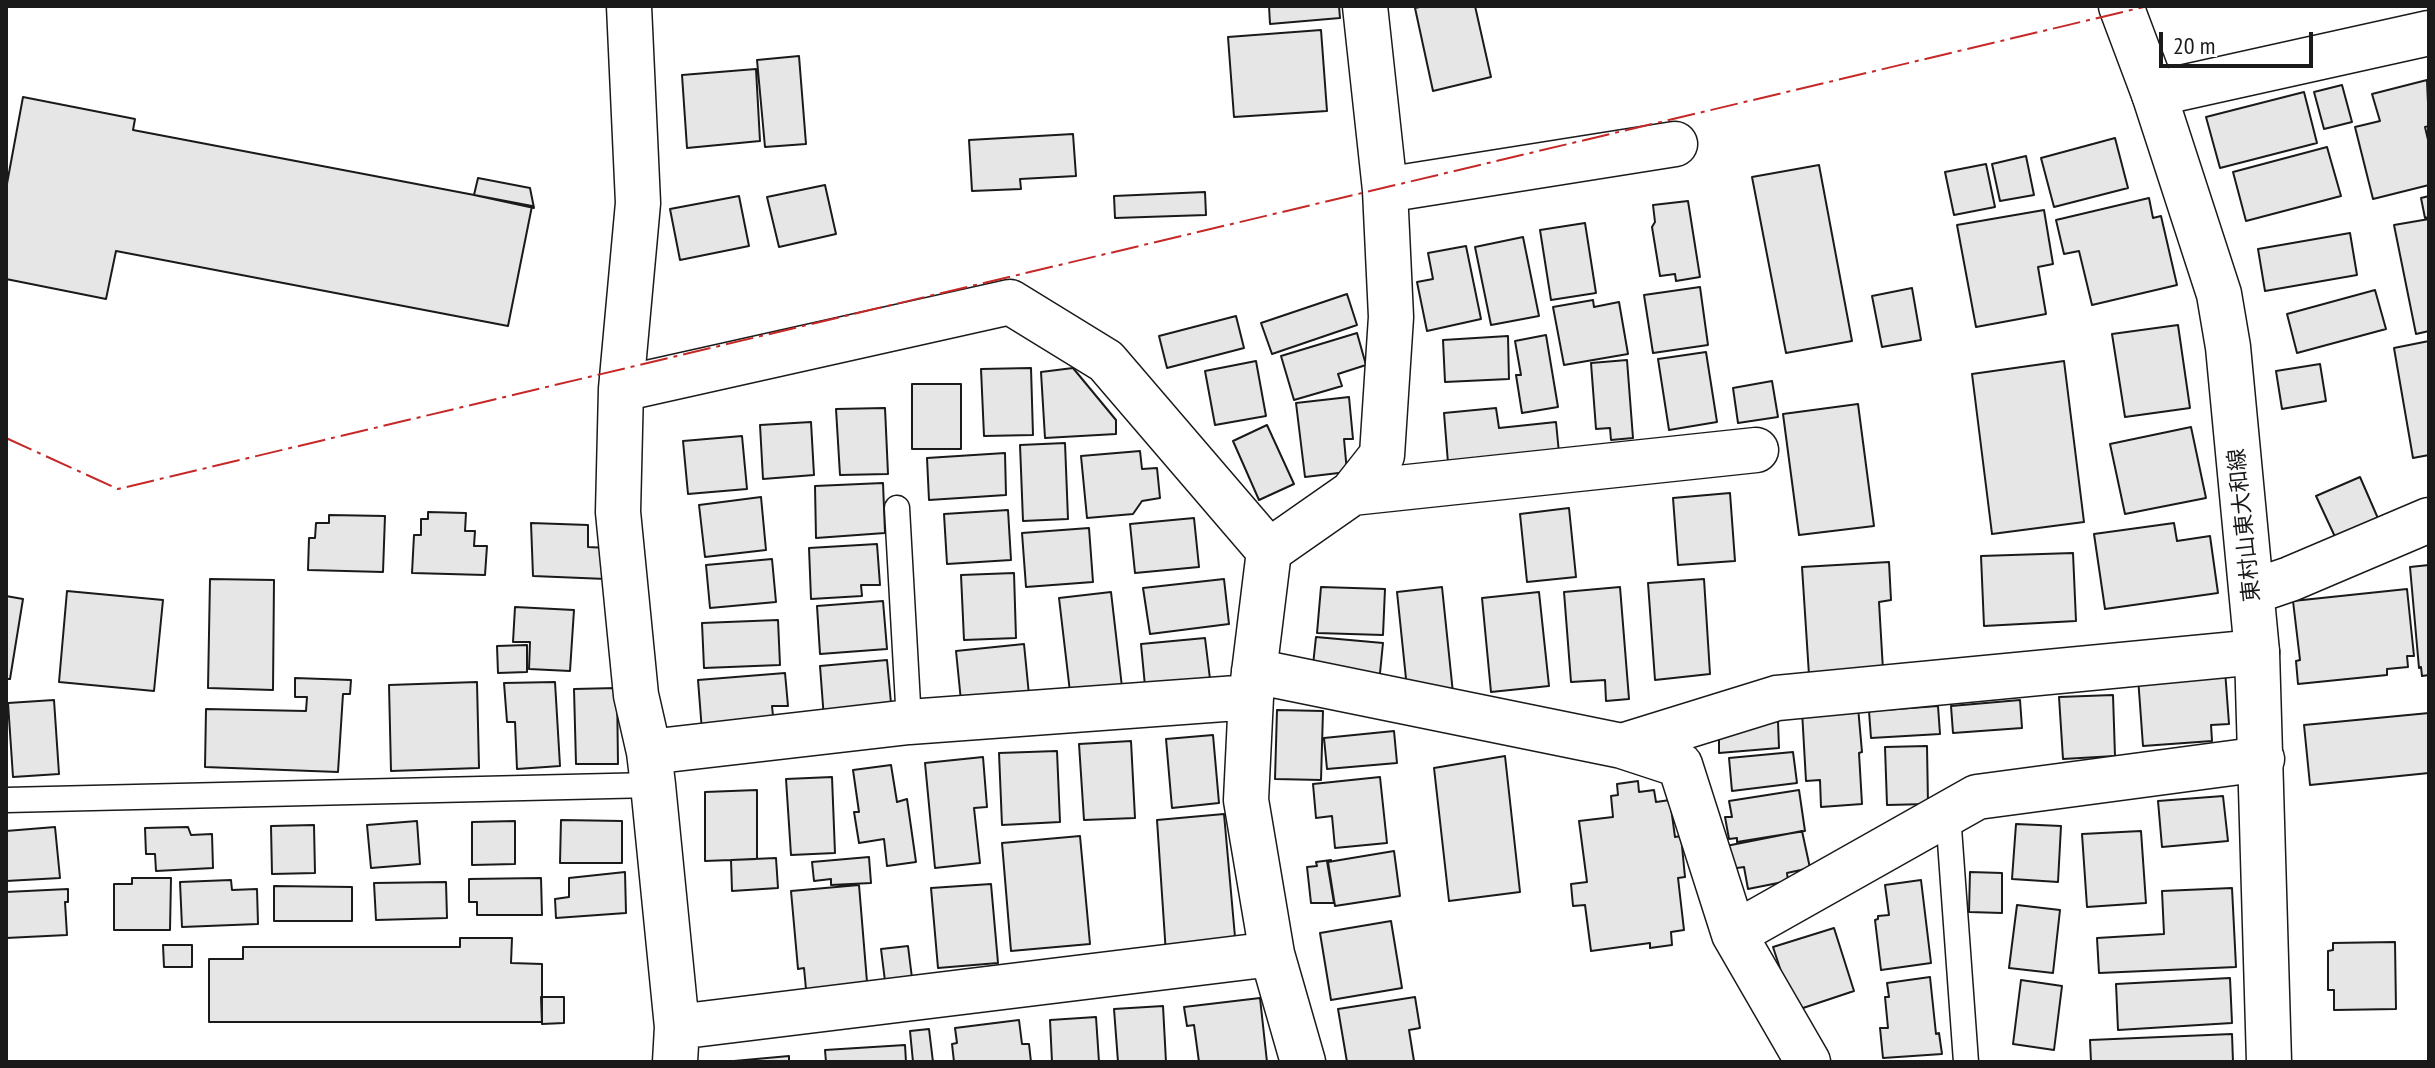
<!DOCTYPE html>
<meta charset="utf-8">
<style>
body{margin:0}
#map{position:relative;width:2435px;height:1068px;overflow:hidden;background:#fff;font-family:"PT Sans Narrow",sans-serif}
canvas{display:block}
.frame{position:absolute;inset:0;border:8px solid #1a1a1a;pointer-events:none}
.scale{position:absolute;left:2159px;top:32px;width:154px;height:36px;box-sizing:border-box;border:4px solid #1a1a1a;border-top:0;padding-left:10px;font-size:24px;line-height:28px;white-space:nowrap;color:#1a1a1a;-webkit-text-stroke:6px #fff;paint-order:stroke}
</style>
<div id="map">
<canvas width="2435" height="1068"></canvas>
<div class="frame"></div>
<div class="scale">20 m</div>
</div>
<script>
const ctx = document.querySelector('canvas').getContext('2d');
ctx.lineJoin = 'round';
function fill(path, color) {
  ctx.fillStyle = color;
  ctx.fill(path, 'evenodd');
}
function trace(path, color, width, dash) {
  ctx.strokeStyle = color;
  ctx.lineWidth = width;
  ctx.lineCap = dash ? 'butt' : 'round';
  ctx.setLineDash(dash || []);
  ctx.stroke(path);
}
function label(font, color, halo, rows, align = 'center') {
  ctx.font = font + ' "PT Sans Narrow","Noto Sans JP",sans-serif';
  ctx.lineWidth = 6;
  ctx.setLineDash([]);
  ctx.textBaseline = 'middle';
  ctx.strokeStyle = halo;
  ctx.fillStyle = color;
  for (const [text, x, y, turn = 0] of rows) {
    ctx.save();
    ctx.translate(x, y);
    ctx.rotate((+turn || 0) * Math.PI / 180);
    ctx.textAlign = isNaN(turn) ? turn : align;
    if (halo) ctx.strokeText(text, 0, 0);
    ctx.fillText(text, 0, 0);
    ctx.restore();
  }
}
const building = new Path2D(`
 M1269 6H1339L1340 18 1270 24Z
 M1424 6H1475L1491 77 1433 91 1415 8Z
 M1321 30 1327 111 1234 117 1228 37Z
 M799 56 806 144 765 147 757 60Z
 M756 69 760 141 687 148 682 75Z
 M2427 80 2429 126 2425 127 2429 144V185L2373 199 2355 127 2380 121 2372 94Z
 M2342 85 2352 122 2324 129 2314 92Z
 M2304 92 2317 143 2220 168 2206 117Z
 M23 97 135 119 133 130 532 206 508 326 116 251 106 299 6 279V189Z
 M1073 134 1076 176 1020 179 1021 189 972 191 969 140Z
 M2115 138 2128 188 2054 207 2041 158Z
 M2327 147 2341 196 2246 221 2233 172Z
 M2026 156 2034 195 2000 201 1992 164Z
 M1986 164 1995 207 1954 215 1945 172Z
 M1819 165 1852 341 1786 353 1752 177Z
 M478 178 530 188 534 208 474 195Z
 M825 185 836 234 779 247 767 197Z
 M1205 192 1206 215 1115 218 1114 196Z
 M739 196 749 246 680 260 670 209Z
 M2429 196V217L2425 218 2421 198Z
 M2149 198 2153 218 2161 216 2177 285 2092 305 2079 251 2064 254 2056 220Z
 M1688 201 1700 277 1676 281 1675 274 1660 276 1652 227 1655 222 1653 205Z
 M2044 210 2053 264 2038 267 2046 314 1976 327 1957 225Z
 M2429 219V331L2416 334 2394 225Z
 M1585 223 1596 293 1551 300 1540 230Z
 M2350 233 2357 275 2265 291 2258 249Z
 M1523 237 1539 316 1491 325 1475 247Z
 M1466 246 1481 319 1427 331 1417 282 1433 279 1428 253Z
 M1700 287 1708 345 1653 353 1644 295Z
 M1912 288 1921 340 1882 347 1872 296Z
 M2375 290 2386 329 2297 353 2287 314Z
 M1347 294 1357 325 1272 354 1261 323Z
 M1593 300 1594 307 1619 302 1628 354 1564 365 1553 307Z
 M1236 316 1244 348 1167 368 1159 336Z
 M2178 325 2190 408 2125 417 2112 334Z
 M1357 333 1366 365 1338 374 1342 386 1294 400 1281 356Z
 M1546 335 1558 407 1522 413 1516 375H1521L1515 341Z
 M1508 336 1509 379 1445 382 1443 340Z
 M2429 341V455L2413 458 2394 348Z
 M1706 352 1717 422 1669 430 1658 359Z
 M1627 360 1633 438 1611 440 1610 428 1596 429 1591 363Z
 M1256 361 1266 416 1215 425 1205 371Z
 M2064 361 2084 522 1992 534 1972 374Z
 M2320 364 2326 401 2282 409 2276 371Z
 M1031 368 1033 435 984 436 981 369Z
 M1073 368 1116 420V434L1045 438 1041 372Z
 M1772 381 1778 417 1738 423 1733 388Z
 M912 384H961V449H912Z
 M1349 397 1353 439H1344L1347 472 1305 477 1296 403Z
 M1858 404 1874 526 1799 535 1783 414Z
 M885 408 888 474 840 475 836 409Z
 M1496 408 1499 428 1556 422 1559 453 1448 463 1444 413Z
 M811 422 814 475 763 479 760 425Z
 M1267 425 1294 484 1259 500 1233 441Z
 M2191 427 2206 498 2125 514 2110 444Z
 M742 436 747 489 688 494 683 441Z
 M1065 443 1068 519 1023 521 1020 445Z
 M1140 451 1142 469 1157 468 1160 498 1142 501 1133 514 1087 518 1081 456Z
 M1005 453 1006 495 929 500 927 458Z
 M2360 477 2380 523 2337 541 2316 496Z
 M883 483 885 533 816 538 815 486Z
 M1730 493 1735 561 1678 565 1673 498Z
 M761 497 766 550 705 557 699 505Z
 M1569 508 1576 577 1527 582 1520 514Z
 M1008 510 1011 560 947 564 944 514Z
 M428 512 466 513 465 531H475L474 546H487L485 575 412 573 414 535H421V519H428Z
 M329 515 385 516 383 572 308 570 309 538H315L316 523H329Z
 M1194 518 1199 567 1135 573 1130 524Z
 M531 523 588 525V547L608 548 606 579 533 576Z
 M2174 523 2177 541 2210 536 2218 593 2105 609 2094 534Z
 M1089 528 1093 582 1026 587 1022 533Z
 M877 544 880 585H861L862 596 811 599 809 548Z
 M2073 553 2076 621 1984 626 1981 556Z
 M772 559 776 602 710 608 706 565Z
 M1889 562 1891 600 1879 602 1883 670 1809 675 1802 567Z
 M2429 565V675L2422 676 2421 667 2419 668 2410 567Z
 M1014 573 1016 638 964 640 961 575Z
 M210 579 274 580 273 690 208 688Z
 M1224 579 1229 624 1150 634 1143 588Z
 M1704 579 1710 674 1655 680 1648 583Z
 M1321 587 1385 589 1383 635 1317 633Z
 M1442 587 1453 693 1408 698 1397 592Z
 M1620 587 1629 699 1606 701 1605 680 1571 682 1564 592Z
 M2407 589 2414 656H2407L2408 667 2387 669V675L2298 684 2296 661 2300 660 2293 601Z
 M67 591 163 600 154 691 59 682Z
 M1111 592 1122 687 1070 692 1059 598Z
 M1539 592 1549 686 1491 692 1482 598Z
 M6 596 23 599 10 679H6Z
 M883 601 887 649 820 654 817 606Z
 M515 607 574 610 570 671 529 669 530 642H513Z
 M778 620 780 665 704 668 702 623Z
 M1316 637 1383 643 1379 683 1313 665Z
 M1205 638 1210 679 1145 686 1141 644Z
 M1024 644 1029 695 961 701 956 651Z
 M527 645V672L498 673 497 646Z
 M887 660 891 703 824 719 820 666Z
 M2225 670 2229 724 2211 725 2212 741 2143 746 2138 677Z
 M785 673 788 706H772L774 726 702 731 698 680Z
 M295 678 351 680 350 694H343L338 772 205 767 206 709 306 711 307 697H295Z
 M477 682 479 768 391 771 389 685Z
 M555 682 560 766 517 769 515 722H507L504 683Z
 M617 688 618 764H576L574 689Z
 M2113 695 2115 756 2063 759 2059 697Z
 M54 700 59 774 13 777 8 703Z
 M2020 700 2022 728 1953 733 1951 706Z
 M1938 706 1940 734 1871 738 1869 711Z
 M1858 707 1862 752 1859 753 1862 804 1821 807 1820 780 1806 781 1802 711Z
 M1277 710 1323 711 1321 780 1275 779Z
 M2429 713V773L2310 785 2304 725Z
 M1778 721 1779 748 1719 753V726Z
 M1394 731 1397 763 1327 769 1324 738Z
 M1213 735 1219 803 1172 808 1166 739Z
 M1131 741 1135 818 1084 820 1079 744Z
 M1927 746 1928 804 1887 805 1885 747Z
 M1057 751 1060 822 1002 825 999 753Z
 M1793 752 1797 783 1732 791 1729 758Z
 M1505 756 1520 892 1449 901 1434 768Z
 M983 757 987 807 974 808 980 863 935 868 925 763Z
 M891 765 897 802 907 799 916 862 887 866 884 839 859 843 854 812H859L853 770Z
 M832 777 835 853 791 855 786 779Z
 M1380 777 1387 843 1335 848 1332 816 1316 818 1313 784Z
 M1638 781 1639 792 1654 790 1656 802 1670 800 1675 837 1681 836 1685 877 1678 878 1684 930 1671 932 1672 945 1650 948V943L1591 951 1585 905 1573 906 1571 884 1587 882 1579 821 1613 817 1611 796 1618 795 1617 784Z
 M757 790V859L705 861V792Z
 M1799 790 1805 831 1737 842V838L1729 839 1725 817H1732L1729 801Z
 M2223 796 2228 841 2162 847 2158 801Z
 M1224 814 1236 948 1166 954 1157 820Z
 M561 820 622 821V863H560Z
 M417 821 420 864 371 868 367 825Z
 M515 821V864L472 865V822Z
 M2016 824 2061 826 2058 882 2012 879Z
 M314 825 315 873 272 874 271 826Z
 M55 827 60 878 6 881V831Z
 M188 827 191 835 212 834 213 868 156 871 155 854H146L145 828Z
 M1802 831 1810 868 1787 873 1788 881 1748 889 1744 867 1730 869 1726 846Z
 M2141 831 2146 903 2087 907 2082 834Z
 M1080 836 1090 944 1011 951 1002 843Z
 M1394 851 1400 896 1335 906 1328 862Z
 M869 857 871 883 831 885V879L814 881 812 862Z
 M776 858 778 888 732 891 731 860Z
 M1331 860 1327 861 1334 903H1311L1307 867 1317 866 1316 862Z
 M625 872 626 913 556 918 555 899 569 897V878Z
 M1970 872 2002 873V913L1969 912Z
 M132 878H171L170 930H114V884H132Z
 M541 878 542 915H477V902H469V879Z
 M231 880 232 890 257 889 258 924 182 927 180 882Z
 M1921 880 1931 963 1881 970 1875 920 1878 919V916L1889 915 1885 885Z
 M446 882 447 918 376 920 374 883Z
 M991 884 998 963 938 968 931 888Z
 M859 885 868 994 807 1000 804 968 798 969 791 891Z
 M274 886 352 887V921H274Z
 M2232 888 2236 967 2099 973 2097 938 2164 934 2162 891Z
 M68 889V902H65L67 935 6 938V892Z
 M2017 905 2060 910 2053 973 2009 968Z
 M1391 921 1402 988 1331 1000 1320 933Z
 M1834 928 1854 991 1794 1011 1773 947Z
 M460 938H512L511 963 542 964V1022H209V959H243V947H460Z
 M2395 942 2396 1009 2334 1010V990H2328V951L2333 950V943Z
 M163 945H192V967H164Z
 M908 946 913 986 886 989 881 949Z
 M1930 977 1936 1034 1939 1033 1942 1054 1883 1058 1880 1028H1888L1885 997H1889L1887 983Z
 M2230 978 2232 1023 2118 1030 2116 984Z
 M2021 980 2062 986 2054 1050 2013 1044Z
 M541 997H564V1023L542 1024Z
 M1415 997 1420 1028 1409 1030 1414 1061 1347 1062 1338 1009Z
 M1260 998 1267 1062H1199L1194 1025 1187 1026 1184 1007Z
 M1163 1006 1166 1062H1118L1114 1009Z
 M1096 1017 1099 1062H1052L1050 1020Z
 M1019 1020 1022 1044H1029L1031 1062H954L952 1044 957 1043 955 1028Z
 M929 1029 933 1062H913L910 1031Z
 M2232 1034 2233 1062H2091L2090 1040Z
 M905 1045 906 1062H826L825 1050Z
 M789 1056V1062H723Z`);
fill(building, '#e6e6e6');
trace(building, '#1a1a1a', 2);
const service = new Path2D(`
 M897 508 909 722
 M6 800 653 785
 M1948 814 1966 1062`);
const minor = new Path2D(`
 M629 6 638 203 621 389 618 512 636 695 649 752 653 785 677 1027 675 1062
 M2154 94 2429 33
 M1385 190 1675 144
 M621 389 1010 302 1106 361 1269 551 1251 697 1246 800 1272 954 1303 1062
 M1352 493 1756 450
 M1269 551 1352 493 1382 455 1391 317 1385 190 1365 6
 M2252 592 2290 579 2429 520
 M1254 671 1622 746 1680 765 1734 934 1808 1062
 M1622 746 1777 698 2257 652
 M649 752 909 722 1251 697
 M1734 934 1977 797 2262 759
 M677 1027 1272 954`);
const secondary = new Path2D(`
 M2121 6 2154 94 2219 294 2228 347 2257 652 2269 1062`);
trace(service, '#1a1a1a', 27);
trace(minor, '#1a1a1a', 47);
trace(secondary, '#1a1a1a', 47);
trace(service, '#fff', 24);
trace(minor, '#fff', 44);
trace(secondary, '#fff', 44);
trace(new Path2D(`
 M6 438 118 489 2148 6`), '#c62828', 2, [28, 6, 4, 6]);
label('22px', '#1a1a1a', '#fff', [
 ["東村山東大和線",2245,525,-96]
]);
</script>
